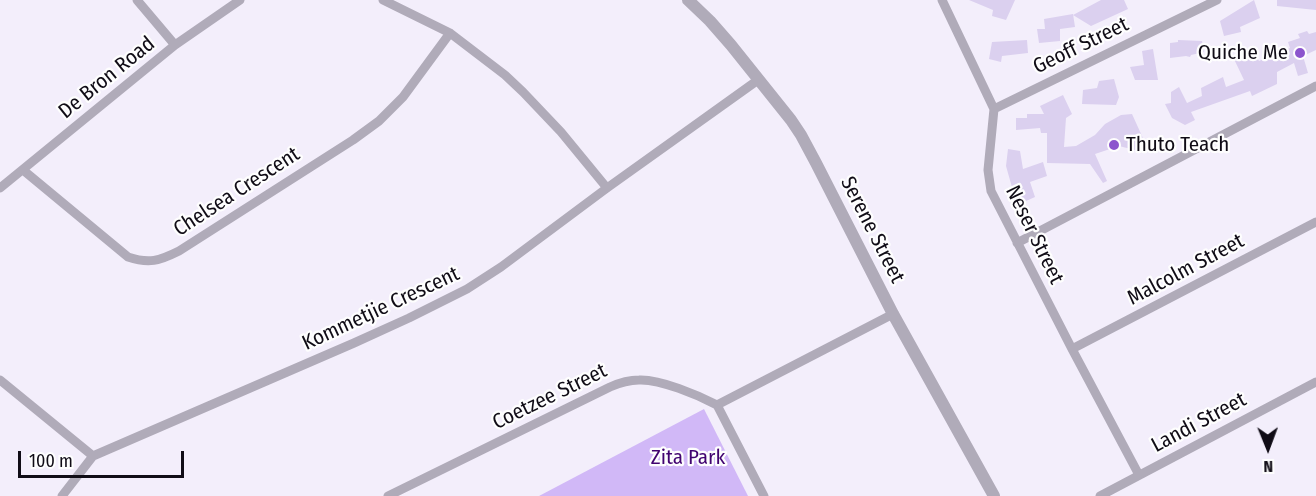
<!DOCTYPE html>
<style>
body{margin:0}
#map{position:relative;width:1316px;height:496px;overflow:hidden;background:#f3eefb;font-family:"Fira Sans Condensed",sans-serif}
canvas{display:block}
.north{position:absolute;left:1238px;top:418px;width:60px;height:60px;-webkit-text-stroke:4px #fefefe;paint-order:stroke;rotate:179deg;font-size:16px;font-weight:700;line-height:24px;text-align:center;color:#100c16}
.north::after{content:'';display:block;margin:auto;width:21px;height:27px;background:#100c16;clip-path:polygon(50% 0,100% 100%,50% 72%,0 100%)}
.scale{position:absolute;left:18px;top:451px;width:166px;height:27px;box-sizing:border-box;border:3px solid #100c16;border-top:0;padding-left:8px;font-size:18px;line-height:21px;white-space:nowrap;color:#100c16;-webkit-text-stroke:4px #fefefe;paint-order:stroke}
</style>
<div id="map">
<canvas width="1316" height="496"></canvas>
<div class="north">N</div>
<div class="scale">100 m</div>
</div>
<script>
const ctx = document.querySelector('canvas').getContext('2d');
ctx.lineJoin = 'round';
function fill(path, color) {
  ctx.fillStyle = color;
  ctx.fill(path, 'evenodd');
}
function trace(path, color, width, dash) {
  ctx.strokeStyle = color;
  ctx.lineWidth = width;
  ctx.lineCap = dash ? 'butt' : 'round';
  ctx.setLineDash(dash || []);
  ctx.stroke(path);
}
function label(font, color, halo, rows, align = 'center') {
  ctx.font = font + ' "Fira Sans Condensed",sans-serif';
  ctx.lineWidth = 4.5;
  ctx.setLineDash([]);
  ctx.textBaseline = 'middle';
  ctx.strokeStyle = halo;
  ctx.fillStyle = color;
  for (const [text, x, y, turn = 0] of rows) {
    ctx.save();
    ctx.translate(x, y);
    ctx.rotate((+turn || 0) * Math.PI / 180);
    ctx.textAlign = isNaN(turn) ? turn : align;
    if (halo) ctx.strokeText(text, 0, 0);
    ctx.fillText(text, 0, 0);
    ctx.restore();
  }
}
fill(new Path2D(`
 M704 409 748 496H539Z`), '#d1b8f7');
fill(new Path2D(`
 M969 0H1015L1006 20 992 16 993 10Z
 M1101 0H1124L1128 9 1091 26 1073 15Z
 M1254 0 1260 18 1240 27 1241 32 1224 36 1220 21Z
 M1277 0H1316V10L1277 6Z
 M1073 14 1075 27 1060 29V41L1039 43 1037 29H1045L1044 19Z
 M1307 31 1309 34 1316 32V50L1303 56 1308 73 1298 76 1294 63 1277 72V84L1252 96 1250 91 1191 112 1195 120 1185 125 1172 118 1165 104 1171 103V92L1179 87 1187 103 1202 96 1201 88 1223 77 1226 87 1244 80 1234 59 1253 50 1259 61 1290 48 1288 42 1300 38 1298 34Z
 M1027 40 1028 53 1002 56 1001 62 989 59 992 42Z
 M1178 40 1202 41 1204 52 1191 55 1190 57 1186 56 1170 58V43L1178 42Z
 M1153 49 1158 80H1135L1130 67 1144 65 1142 51Z
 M1114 79 1119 97 1116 105 1082 104 1083 90 1097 88 1099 81Z
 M1063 95 1072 114 1066 118 1064 147 1076 146 1095 135 1105 124 1121 115 1132 114 1147 147 1139 151 1119 146 1095 154 1107 181 1103 183 1090 164 1047 163V133H1041L1040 128 1016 130V118H1027V114H1044L1040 106Z
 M1008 149 1020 151 1023 169 1043 162 1047 176 1030 182 1035 197 1017 205 1006 166Z`), '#dbd0ef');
trace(new Path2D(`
 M137 0 175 45
 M383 0 450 33 505 75 523 92 561 132 607 188
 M942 0 994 109 988 170 991 191 1072 349 1139 475
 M994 109 1217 0
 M23 170 128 257C149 264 159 261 179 251L353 140 379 121 403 97 450 33
 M0 188 175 45 240 0
 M1017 243 1316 86
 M1072 349 1316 222
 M0 380 93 456
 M717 405 893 314
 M717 405 764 496
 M62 496 93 456 354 343 409 318 467 289 501 267 607 188 758 80
 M388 496 610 387C619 383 629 380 639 380 660 379 698 395 717 405
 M1100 496 1316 382`), '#b0abb9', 9);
trace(new Path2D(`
 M688 0 710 21 731 45 791 120 801 135 816 163 893 314 994 496`), '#b0abb9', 12);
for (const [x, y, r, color] of [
 [1300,53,6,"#8c55cd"],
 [1114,145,6,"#8c55cd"]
]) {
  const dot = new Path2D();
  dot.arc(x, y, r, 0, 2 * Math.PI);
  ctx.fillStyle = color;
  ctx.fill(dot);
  trace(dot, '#fefefe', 2);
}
label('21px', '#100c16', '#fefefe', [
 ["Geoff Street",1081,46,-26],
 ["De Bron Road",107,78,-39],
 ["Chelsea Crescent",237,192,-33],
 ["Serene Street",872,230,63],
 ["Neser Street",1034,235,64],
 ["Malcolm Street",1186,270,-28],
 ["Kommetjie Crescent",381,309,-25],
 ["Coetzee Street",550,397,-26],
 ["Landi Street",1199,423,-28]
]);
label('21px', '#100c16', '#fefefe', [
 ["Quiche Me",1288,53],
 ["Thuto Teach",1126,145,"left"]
], 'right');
label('21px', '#410370', '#fefefe', [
 ["Zita Park",688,458]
]);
</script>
